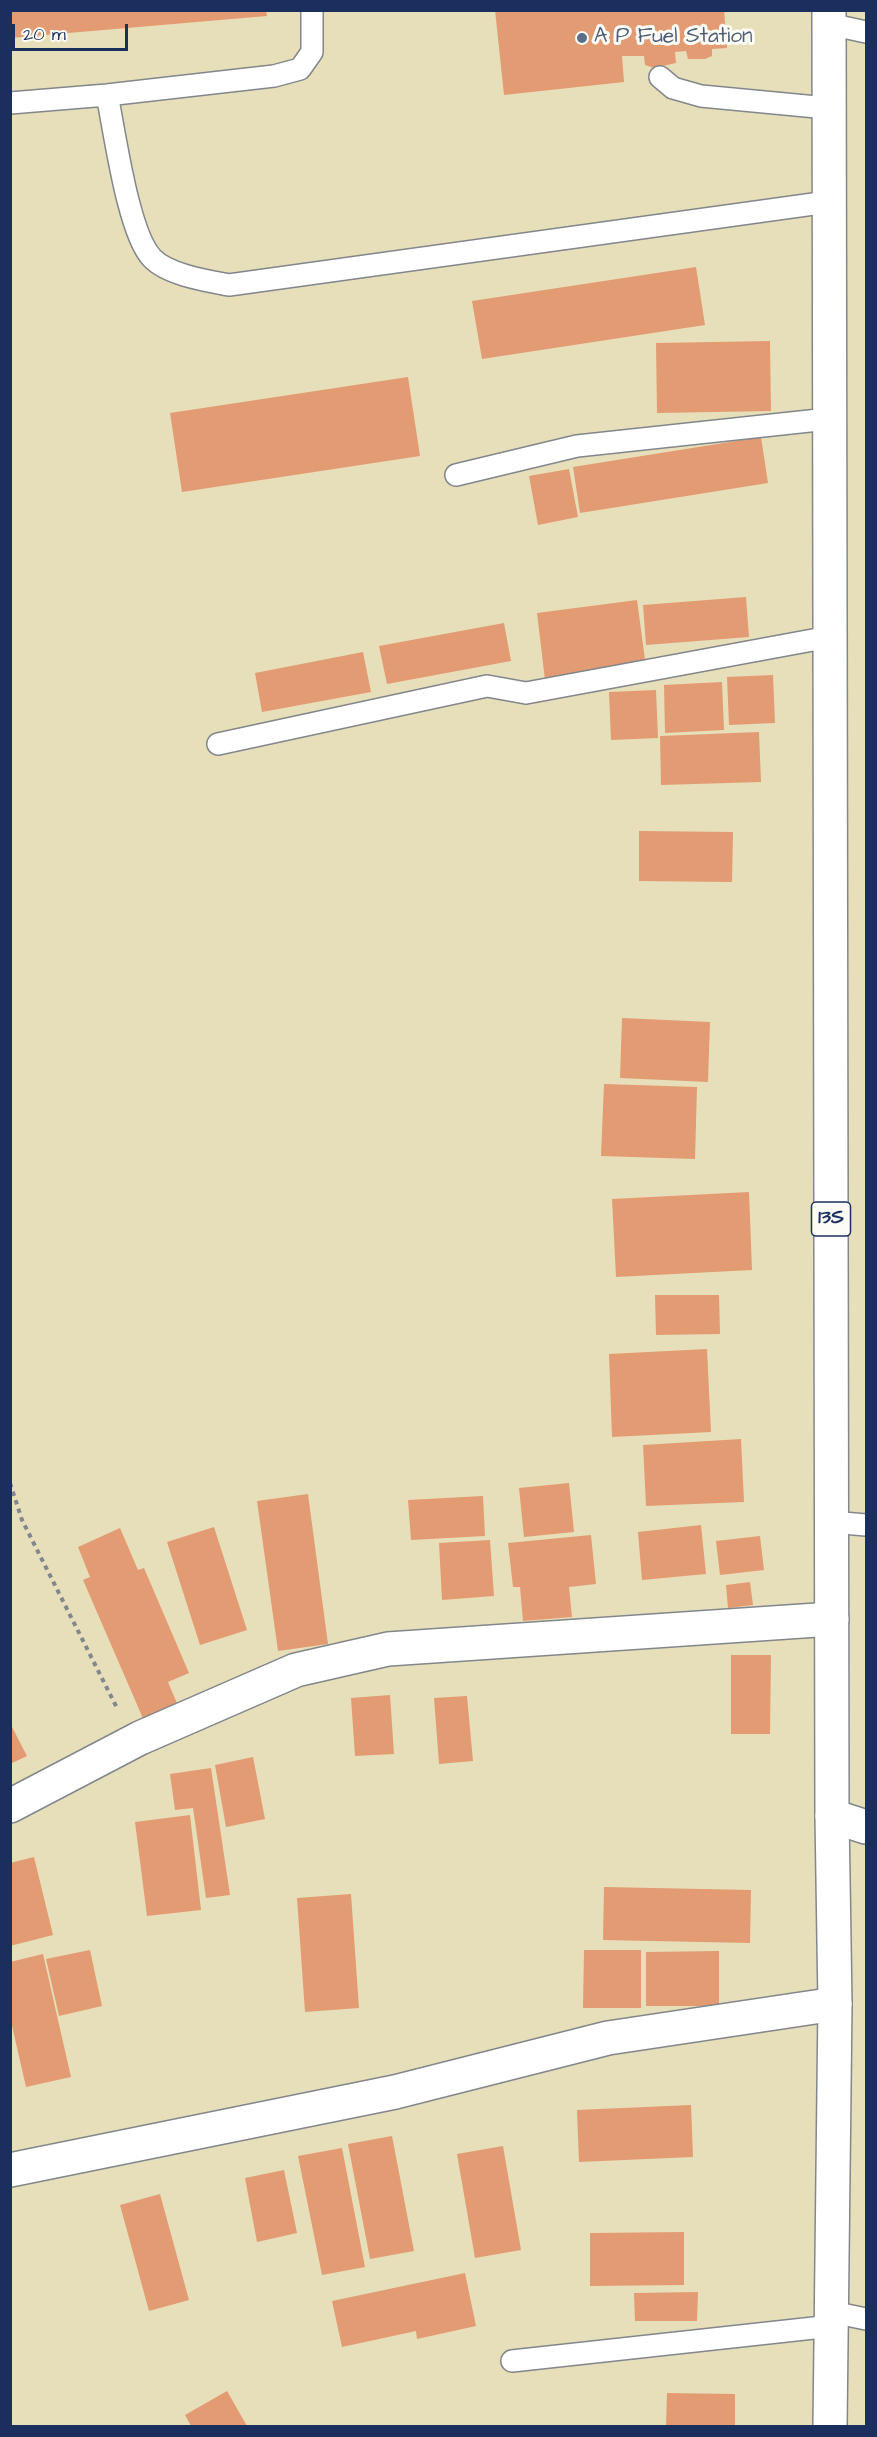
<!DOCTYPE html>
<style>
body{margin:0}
#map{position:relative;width:877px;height:2437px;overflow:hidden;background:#e7dfb9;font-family:"Architects Daughter",sans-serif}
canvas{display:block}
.frame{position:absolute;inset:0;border:12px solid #1b2f5e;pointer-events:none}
.scale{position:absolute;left:12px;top:24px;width:116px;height:27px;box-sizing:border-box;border:3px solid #1b2f5e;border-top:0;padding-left:8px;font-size:18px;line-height:21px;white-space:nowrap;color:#1b2f5e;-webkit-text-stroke:4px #fdfcf7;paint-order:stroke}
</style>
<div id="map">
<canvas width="877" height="2437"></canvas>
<div class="frame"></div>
<div class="scale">20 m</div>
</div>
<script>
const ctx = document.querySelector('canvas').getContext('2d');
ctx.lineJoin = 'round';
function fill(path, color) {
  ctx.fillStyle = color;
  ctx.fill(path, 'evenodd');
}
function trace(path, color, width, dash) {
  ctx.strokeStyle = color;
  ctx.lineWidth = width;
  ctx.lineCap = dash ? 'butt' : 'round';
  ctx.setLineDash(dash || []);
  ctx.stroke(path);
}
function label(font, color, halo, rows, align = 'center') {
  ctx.font = font + ' "Architects Daughter",sans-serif';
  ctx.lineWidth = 6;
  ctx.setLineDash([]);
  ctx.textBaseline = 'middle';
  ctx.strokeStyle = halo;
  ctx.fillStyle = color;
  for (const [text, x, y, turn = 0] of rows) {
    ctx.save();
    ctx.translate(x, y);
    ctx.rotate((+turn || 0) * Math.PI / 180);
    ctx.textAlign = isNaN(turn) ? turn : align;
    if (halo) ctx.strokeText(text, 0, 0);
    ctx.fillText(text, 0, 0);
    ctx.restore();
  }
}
fill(new Path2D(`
 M10 10H266L267 16 10 38Z
 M495 10H724L727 48 712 49V56L705 59H688L686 51 675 52 676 63 654 68 645 65 644 56H622L624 82 504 95Z
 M696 267 705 325 482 359 472 301Z
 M770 341 771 411 657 413 656 343Z
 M408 377 420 456 182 492 170 413Z
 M761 437 768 483 580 513 573 467Z
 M569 469 578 517 538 525 529 476Z
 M746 597 749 637 646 645 643 605Z
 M637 600 646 667 545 680 537 613Z
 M504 623 511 661 387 684 379 646Z
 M363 652 371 692 262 712 255 673Z
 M773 675 775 723 729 725 727 677Z
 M722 682 724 730 665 733 664 685Z
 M656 690 658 738 611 740 609 692Z
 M759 732 761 782 661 785 660 736Z
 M639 831 733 832 732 882 639 881Z
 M622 1018 710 1022 708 1082 620 1078Z
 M604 1084 697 1087 695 1159 601 1156Z
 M749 1192 752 1270 616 1277 612 1199Z
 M655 1295H719L720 1334 656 1335Z
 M707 1349 711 1432 612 1437 609 1354Z
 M741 1439 744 1502 646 1506 643 1445Z
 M569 1483 574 1532 524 1537 519 1488Z
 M308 1494 328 1644 278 1651 257 1501Z
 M483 1496 485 1536 411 1540 408 1500Z
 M701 1525 706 1574 642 1580 638 1532Z
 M214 1527 247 1630 200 1645 167 1542Z
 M120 1528 138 1570 144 1568 189 1673 168 1682 179 1708 145 1723 83 1580 90 1577 78 1547Z
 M591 1535 596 1584 569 1587 572 1617 523 1621 520 1587H513L508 1543Z
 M760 1536 764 1570 720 1575 716 1541Z
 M490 1540 494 1596 442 1600 439 1543Z
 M750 1582 753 1605 728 1608 726 1585Z
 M731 1655H771L770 1734H731Z
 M390 1695 394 1754 355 1756 351 1698Z
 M467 1696 473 1761 439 1764 434 1698Z
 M10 1723 27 1756 10 1764Z
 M253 1757 265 1819 226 1827 215 1765Z
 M211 1768 230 1895 206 1898 193 1808 175 1810 170 1774Z
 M190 1815 201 1910 147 1916 135 1822Z
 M34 1857 53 1935 10 1946V1863Z
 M604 1887 751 1890 750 1943 603 1940Z
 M351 1894 359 2008 305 2012 297 1898Z
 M90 1950 102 2006 59 2016 46 1959Z
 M584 1950H641V2008H583Z
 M719 1951V2006H646V1952Z
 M43 1954 71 2077 26 2087 10 2017V1962Z
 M691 2105 693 2157 579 2162 577 2110Z
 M392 2136 414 2251 370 2259 348 2144Z
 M503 2146 521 2250 475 2258 457 2154Z
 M342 2148 365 2267 322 2275 298 2156Z
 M284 2170 297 2233 257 2242 245 2178Z
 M160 2194 189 2300 149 2311 120 2205Z
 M684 2232V2285L590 2286V2233Z
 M465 2273 476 2326 417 2339 416 2331 342 2347 332 2301Z
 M698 2292 697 2321H635L634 2293Z
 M227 2391 247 2426H191L185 2415Z
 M667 2393 735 2394V2426H666Z`), '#e39b73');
const service = new Path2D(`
 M829 24 866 32
 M660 77 673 88 701 96 827 108
 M107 95C115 133 128 233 152 258 168 275 208 281 229 285L828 202
 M10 103 107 95 274 76 300 69 312 52V10
 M456 475 577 446 828 419
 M218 744 487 686 526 693 829 637
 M831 1522 866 1525
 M832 2312 866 2319
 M512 2361 832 2326`);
const minor = new Path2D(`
 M10 1806 140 1738 296 1670 388 1649 832 1619
 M832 1816 866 1827
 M10 2170 395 2092 608 2038 835 2004`);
const trunk = new Path2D(`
 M829 10 832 1816 835 2004 830 2426`);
trace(service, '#81878c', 24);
trace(minor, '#81878c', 36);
trace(trunk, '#81878c', 36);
trace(new Path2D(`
 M10 1483 22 1520 118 1710`), '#81878c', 4, [4.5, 4.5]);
trace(service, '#fff', 21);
trace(minor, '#fff', 33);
trace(trunk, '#fff', 33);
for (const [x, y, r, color] of [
 [582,38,6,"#5c6f8a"]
]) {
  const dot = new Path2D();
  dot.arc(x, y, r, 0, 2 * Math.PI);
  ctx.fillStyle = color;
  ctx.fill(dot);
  trace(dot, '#fdfcf7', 2);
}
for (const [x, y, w] of [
 [831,1219,39]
]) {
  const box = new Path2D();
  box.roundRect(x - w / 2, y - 17, w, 34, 4.5);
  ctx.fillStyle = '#fdfcf7';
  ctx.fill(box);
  trace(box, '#1b2f5e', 1.5);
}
label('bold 20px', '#1b2f5e', null, [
 ["13S",831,1219]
]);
label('21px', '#4e5e75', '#fdfcf7', [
 ["A P Fuel Station",594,38]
], 'left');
</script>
